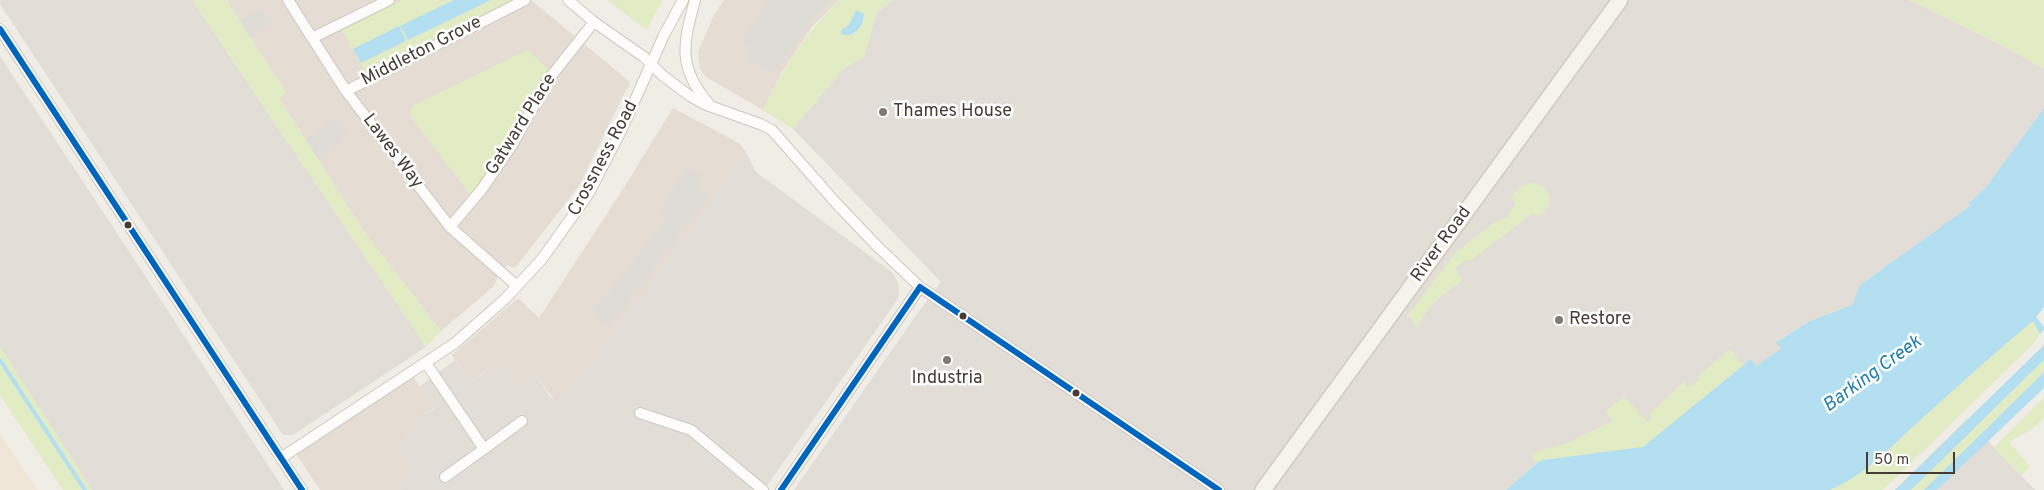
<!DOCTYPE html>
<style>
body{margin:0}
#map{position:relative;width:2044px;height:490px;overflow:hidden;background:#f0ece6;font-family:Overpass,sans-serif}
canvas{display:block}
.scale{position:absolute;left:1866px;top:452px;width:89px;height:22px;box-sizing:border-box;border:2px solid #463c33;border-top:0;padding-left:6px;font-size:15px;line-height:18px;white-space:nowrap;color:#463c33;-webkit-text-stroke:4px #fff;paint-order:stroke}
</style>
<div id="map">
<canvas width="2044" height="490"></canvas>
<div class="scale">50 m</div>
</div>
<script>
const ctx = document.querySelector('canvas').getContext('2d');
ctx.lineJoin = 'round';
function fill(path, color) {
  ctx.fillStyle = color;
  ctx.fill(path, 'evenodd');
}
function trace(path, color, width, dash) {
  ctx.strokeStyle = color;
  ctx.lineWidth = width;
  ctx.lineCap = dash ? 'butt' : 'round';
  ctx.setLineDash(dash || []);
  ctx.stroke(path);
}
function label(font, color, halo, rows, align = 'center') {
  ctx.font = font + ' Overpass,sans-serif';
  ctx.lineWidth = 5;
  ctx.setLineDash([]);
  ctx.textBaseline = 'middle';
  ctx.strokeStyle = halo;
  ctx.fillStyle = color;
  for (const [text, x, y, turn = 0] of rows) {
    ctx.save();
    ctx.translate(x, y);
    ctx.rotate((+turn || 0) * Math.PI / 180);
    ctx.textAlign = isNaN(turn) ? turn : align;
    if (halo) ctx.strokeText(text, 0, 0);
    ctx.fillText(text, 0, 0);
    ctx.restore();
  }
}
fill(new Path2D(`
 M226 0H531L630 82 579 186 515 268 507 265 497 278 493 287 441 331 364 232 279 98 286 93Z
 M724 0H839L812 27 782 72 763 110 706 77 700 69 698 52 714 15Z
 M673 108 739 143 746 152 669 260 597 351 599 354 556 403 536 375 517 387 489 375 486 371 470 382 452 355 518 298 539 318 625 186Z
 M412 375 434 407 416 420 419 425 406 433 413 471 397 482 402 490H320L295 452Z`), '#e5ddd3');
fill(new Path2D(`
 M0 0H192L426 347 293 435H283L0 4Z
 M893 0H1909L1996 42 2044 69V108L1986 187 1969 203 1971 206 1860 285 1852 305 1810 321 1777 341 1782 349 1756 367 1751 360 1643 447 1538 462 1506 490H794L917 314 941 282 793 129 843 69 864 57 876 13Z
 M0 56 144 274 284 490H92L0 347Z
 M746 152 756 172 893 273 899 286 898 299 764 490H402L396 482 413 471 396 444 407 436 406 433 419 425 416 420 434 408 420 386 455 360 470 382 487 371 490 375 503 366 517 387 536 375 550 397 556 402 599 354 597 351 669 260Z
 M1967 419 2035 490H1895Z`), '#e3ddd7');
fill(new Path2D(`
 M0 434 37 490H0Z`), '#efe6d7');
fill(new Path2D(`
 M192 0H226L287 93 279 98 364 232 441 331 426 347Z
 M402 0H513L365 72 342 30Z
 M608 0H663L646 30Z
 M839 0H893L876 13 864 57 843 69 793 129 763 110C785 65 804 36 839 0ZM854 14 864 19 861 26 854 34 843 30 849 25Z
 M1909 0H2044V69L1996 42Z
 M527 50 548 69 514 133 471 196 410 115 412 106Z
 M1533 183C1544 184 1555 195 1548 206 1546 211 1541 214 1537 217L1533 213 1469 262 1466 259 1455 268 1463 280C1446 293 1425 306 1418 328L1408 315 1455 253 1495 222 1507 217 1516 204 1511 198C1517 189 1522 184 1533 183Z
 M1884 268 1895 274 1671 440 1506 490 1537 462 1531 456 1537 451 1564 444 1613 421 1606 411 1624 396 1647 422 1652 418 1649 414 1684 382 1688 388 1699 380 1697 377 1730 349 1744 366 1751 359 1756 366 1782 349 1776 342 1810 321 1852 305 1860 285Z
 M2034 320 2040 334 2033 344 1883 490H1798Z
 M0 347 10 362 92 490H63L0 395Z
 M2044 360V372L1924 490H1911Z
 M2044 398V418L2032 429 2009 442 2030 466 2021 476 1994 447Z`), '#e1ecc4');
fill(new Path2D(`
 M768 0H834L814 18 776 73 745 58 750 47 740 41 748 32Z
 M261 8 272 24 250 38 240 21Z
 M336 117 349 135 318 159 306 139Z
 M686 166 703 176 698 184 699 189 709 196 622 311 606 327 590 312 603 296 607 295 666 218 659 213Z`), '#dfdbd6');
fill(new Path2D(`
 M454 0H491L408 40 400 26Z
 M856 10 864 14C864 26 854 39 841 34L842 30 849 25Z
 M399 26 406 41 361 63 353 49Z
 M2044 108V307L2036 317 2044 327V330L2040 334 2033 321C1994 353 1957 387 1919 421 1893 445 1862 478 1829 490H1506L1538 462 1543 460 1643 447 1751 359 1756 366 1781 349 1776 342 1810 321 1852 305 1860 285 1970 206 1969 203 1986 187Z
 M2044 345V360L1911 490H1895Z
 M2044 372V388L1937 490H1924Z`), '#b3dff1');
trace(new Path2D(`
 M0 360 85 490`), '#b3dff1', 4);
const street = new Path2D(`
 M288 0 346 91 450 227 517 286
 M568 0 594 22 644 57 662 75 690 96 704 104 760 124 772 130 836 203 877 246 920 287 1219 490
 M695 0C683 44 677 68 710 105
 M0 29 302 490
 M312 38 389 0
 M346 91 525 0
 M450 227 482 189 512 145 548 80 594 22
 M426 363 484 449 445 477
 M640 413 691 430 763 490
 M484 449 522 421
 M281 458 455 343 505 299 542 259 589 193 622 129 664 35 683 0
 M781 490 920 287`);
const secondary = new Path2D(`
 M1263 490 1620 0`);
trace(street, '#ccc8c2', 12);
trace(secondary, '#d1cabe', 18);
trace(street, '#fdfcfb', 10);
trace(secondary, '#f6f3ed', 15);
trace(new Path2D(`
 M0 29 302 490
 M920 287 1219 490
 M781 490 920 287`), '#0065bd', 6);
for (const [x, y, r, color] of [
 [883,112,5,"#827a72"],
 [128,225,4.5,"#463c33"],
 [963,316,4.5,"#463c33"],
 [1559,320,5,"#827a72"],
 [947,360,5,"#827a72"],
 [1076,393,4.5,"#463c33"]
]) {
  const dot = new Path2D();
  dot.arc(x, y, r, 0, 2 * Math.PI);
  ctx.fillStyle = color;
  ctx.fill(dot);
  trace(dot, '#fff', 2);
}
label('18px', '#463c33', '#fff', [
 ["Middleton Grove",422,52,-27],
 ["Gatward Place",522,125,-58],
 ["Lawes Way",392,152,53],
 ["Crossness Road",604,159,-62],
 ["River Road",1442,245,-54]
]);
label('18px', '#463c33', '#fff', [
 ["Thames House",893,112],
 ["Restore",1569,320],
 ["Industria",947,379,"center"]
], 'left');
label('italic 19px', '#217ea9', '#fff', [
 ["Barking Creek",1873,375,-36]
]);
</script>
